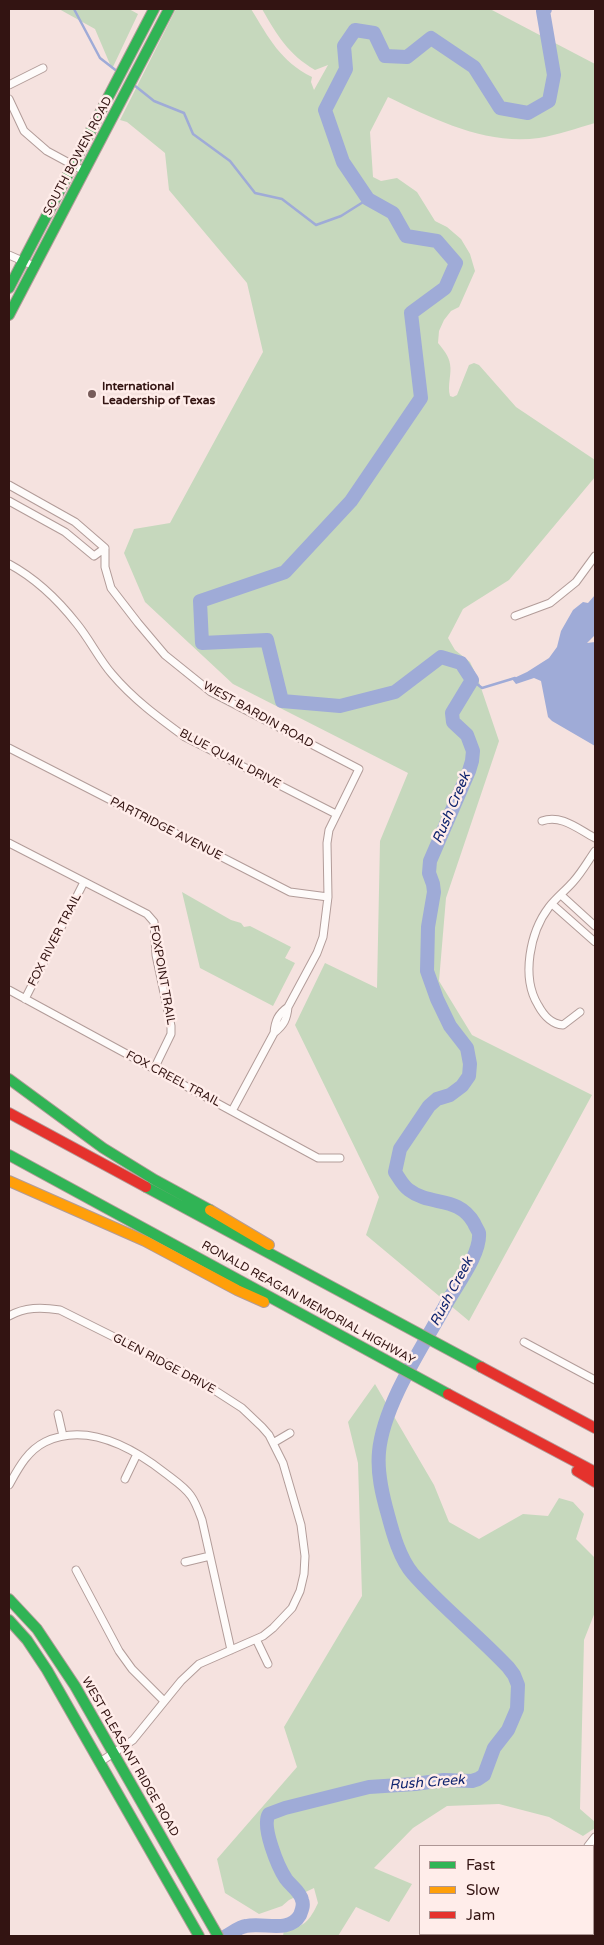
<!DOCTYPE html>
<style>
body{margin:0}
#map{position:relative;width:604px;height:1945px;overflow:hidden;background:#f5e2df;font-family:"Varela Round",sans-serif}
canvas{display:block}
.frame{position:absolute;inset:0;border:10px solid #331412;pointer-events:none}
.legend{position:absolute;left:419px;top:1845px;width:175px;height:90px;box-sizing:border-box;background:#ffedea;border:1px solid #ad9694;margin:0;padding:6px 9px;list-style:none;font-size:15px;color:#331412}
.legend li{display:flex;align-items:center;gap:10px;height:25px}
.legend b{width:25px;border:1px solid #ad9694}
</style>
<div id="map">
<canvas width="604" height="1945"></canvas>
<div class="frame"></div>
<ul class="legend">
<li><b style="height:6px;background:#30b455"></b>Fast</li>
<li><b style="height:6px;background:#ff9f0a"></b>Slow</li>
<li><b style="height:6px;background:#e5322d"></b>Jam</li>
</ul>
</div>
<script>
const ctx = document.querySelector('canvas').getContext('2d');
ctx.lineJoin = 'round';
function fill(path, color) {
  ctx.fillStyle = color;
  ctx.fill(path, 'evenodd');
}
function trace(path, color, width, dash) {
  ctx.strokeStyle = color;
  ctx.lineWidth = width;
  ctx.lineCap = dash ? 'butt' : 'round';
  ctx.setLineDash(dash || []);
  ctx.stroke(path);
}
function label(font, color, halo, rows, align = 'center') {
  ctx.font = font + ' "Varela Round",sans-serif';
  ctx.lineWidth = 5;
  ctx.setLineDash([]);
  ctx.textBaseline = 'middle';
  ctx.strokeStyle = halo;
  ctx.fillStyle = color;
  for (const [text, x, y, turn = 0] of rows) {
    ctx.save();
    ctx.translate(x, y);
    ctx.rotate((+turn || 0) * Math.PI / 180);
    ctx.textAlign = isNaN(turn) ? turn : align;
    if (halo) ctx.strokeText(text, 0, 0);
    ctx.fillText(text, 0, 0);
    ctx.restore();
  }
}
fill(new Path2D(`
 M59 9H129L138 14 112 69 95 29Z
 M176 9H251C269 38 280 61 312 77L311 82 314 90 328 65 315 70C288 54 277 35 262 9H490L595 64V123C577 128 558 135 539 138 485 145 436 120 388 97L370 132 373 177 381 181 397 178 417 192 435 221 447 227 461 239 470 254 475 271 459 307 451 311 444 320 439 331 438 343C443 349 449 356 450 364 452 374 447 385 450 396L453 397 457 395 469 365 474 363 479 365 516 407 595 460V477L509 580 463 609 448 638 455 650 470 662 478 679 499 741 446 898 439 981 472 1035 592 1095 469 1321 366 1235 379 1197 295 1025 325 963 377 988 380 841 408 773 233 684 145 602 124 553 134 529 170 523 263 352 247 283 169 190 165 153 127 122 120 120Z
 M182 892 231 920 241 923 244 927 250 926 291 947 285 958 295 963 273 1006 200 968Z
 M375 1384 434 1485 449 1522 479 1539 523 1514 548 1516 559 1498 573 1502 584 1514 576 1539 595 1558V1612L584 1640 580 1809 595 1822V1828L583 1836 549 1817 499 1804 447 1806 413 1828 374 1868 412 1884 389 1922 356 1907 338 1936H283L284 1930C304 1928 310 1920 318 1903L314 1888 289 1900 282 1906 259 1914 225 1893 217 1859 297 1767 284 1727 362 1596 358 1463 348 1422Z`), '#c6d8bd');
fill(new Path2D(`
 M595 595V635L587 643 595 642V746L552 721 548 717 541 681 534 678 516 684 512 679 527 672 549 658 557 647 561 631 573 610 583 602 588 603Z`), '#9fabd7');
trace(new Path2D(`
 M74 9 100 58 118 72
 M134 85 154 101 184 113 193 134 230 161 255 193 282 199 316 225 341 216 368 199
 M472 680 482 688 515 678`), '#9fabd7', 2.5);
trace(new Path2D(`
 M226 1936C232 1933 239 1927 246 1926 264 1922 289 1934 300 1915 302 1910 304 1905 302 1900 300 1891 291 1886 286 1879 278 1867 261 1826 269 1814L285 1808 369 1787 415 1784 444 1780 472 1781 478 1779 484 1775 494 1748 508 1730 517 1709 518 1685 514 1675 508 1667C478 1635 442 1607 413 1574 400 1559 393 1534 388 1515 382 1494 377 1473 379 1452 383 1406 421 1349 444 1308 454 1288 481 1255 479 1233 478 1230 475 1226 474 1223 458 1195 431 1207 409 1190 403 1186 399 1178 395 1172L400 1149 429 1106 437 1099 450 1095 462 1086 469 1076 470 1064 467 1048 450 1026 437 999 427 971 428 927 434 892 433 884 429 873 430 861 469 771 472 761 473 751 467 735 453 722 452 713 472 680 461 663 441 657 395 692 340 706 282 701 267 640 202 643 200 601 285 572 351 501 421 398 411 313 445 288 456 263 437 241 406 236 393 213 368 199 343 162 325 110 346 69 344 46 355 30 374 33 385 56 407 57 431 38 474 67 500 108 528 113 549 101 554 75 543 11 545 9`), '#9fabd7', 14);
const street = new Path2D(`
 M9 85 43 68
 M9 99 24 131 47 151 84 171
 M9 255 34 266
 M9 485 75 522 105 548V567L111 588 138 623 165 655 211 692 359 769 329 830 327 843 328 897 323 937 317 953 288 1007C287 1019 284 1025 274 1033
 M9 501 65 532 94 556 105 548
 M9 564C35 578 59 601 77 624 90 640 99 659 112 674 133 699 159 718 185 737L336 814
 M515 616 550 603 576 582 595 556
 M9 748 290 892 328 897
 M542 821C561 814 578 829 595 838
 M9 843 147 914 154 922 156 955 171 1026V1034L154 1069
 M561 895 595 926
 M552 904 595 942
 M9 990 318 1158H340
 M25 999 84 882
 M580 1012 563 1025C551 1024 544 1016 538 1005 521 977 530 932 549 907 556 898 566 890 573 882 582 872 588 861 595 851
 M232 1111 274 1033C275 1021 278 1014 288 1007
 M9 1316C25 1307 41 1307 60 1310L194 1377 242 1408 262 1427 269 1435 283 1463 301 1525 305 1556 304 1574 300 1591 292 1608 273 1628 263 1636 199 1664 181 1681 133 1740 100 1762
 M524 1342 595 1380
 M58 1414 63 1436
 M273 1443 290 1433
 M125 1479 137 1454
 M9 1485C18 1469 27 1451 45 1442 87 1422 133 1448 165 1473 174 1480 185 1487 191 1496 196 1503 199 1512 202 1520L231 1650
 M185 1562 210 1556
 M76 1570 119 1651 132 1669 164 1701
 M256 1639 268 1664
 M588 1846 595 1837
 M433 1936 434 1934
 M535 1936 537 1934`);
const fast = new Path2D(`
 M9 288 154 9
 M9 315 169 9
 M9 1079 103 1148 155 1180 210 1210
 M9 1155 448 1394
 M146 1187 481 1367
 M9 1599 37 1629 75 1686 218 1936
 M9 1620 27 1640 47 1670 199 1936`);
const slow = new Path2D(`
 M9 1181 145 1241 237 1290 264 1302
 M210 1210 269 1245`);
const jam = new Path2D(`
 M9 1113 146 1187
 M481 1367 595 1428
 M448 1394 595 1472
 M577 1471 595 1482`);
trace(street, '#b29c99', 9);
trace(fast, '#b29c99', 12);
trace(slow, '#b29c99', 12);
trace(jam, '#b29c99', 12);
trace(street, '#fefbfa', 7);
trace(fast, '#30b455', 10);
trace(slow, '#ff9f0a', 10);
trace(jam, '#e5322d', 10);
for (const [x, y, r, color] of [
 [92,394,5,"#775c5a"]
]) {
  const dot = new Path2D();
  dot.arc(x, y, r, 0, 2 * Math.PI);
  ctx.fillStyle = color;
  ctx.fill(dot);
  trace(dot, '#ffedea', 2);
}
label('12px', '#331412', '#ffedea', [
 ["SOUTH BOWEN ROAD",78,156,-62],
 ["WEST BARDIN ROAD",258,715,29],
 ["BLUE QUAIL DRIVE",230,759,28],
 ["PARTRIDGE AVENUE",166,829,27],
 ["FOX RIVER TRAIL",55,940,-63],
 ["FOXPOINT TRAIL",162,975,80],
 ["FOX CREEL TRAIL",173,1079,28],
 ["RONALD REAGAN MEMORIAL HIGHWAY",308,1303,29],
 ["GLEN RIDGE DRIVE",164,1364,28],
 ["WEST PLEASANT RIDGE ROAD",130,1757,60]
]);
label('bold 12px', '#331412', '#ffedea', [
 ["International",102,387],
 ["Leadership of Texas",102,401]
], 'left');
label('italic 14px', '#11256f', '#ffedea', [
 ["Rush Creek",452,808,-67],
 ["Rush Creek",452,1292,-62],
 ["Rush Creek",427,1783,-4]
]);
</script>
